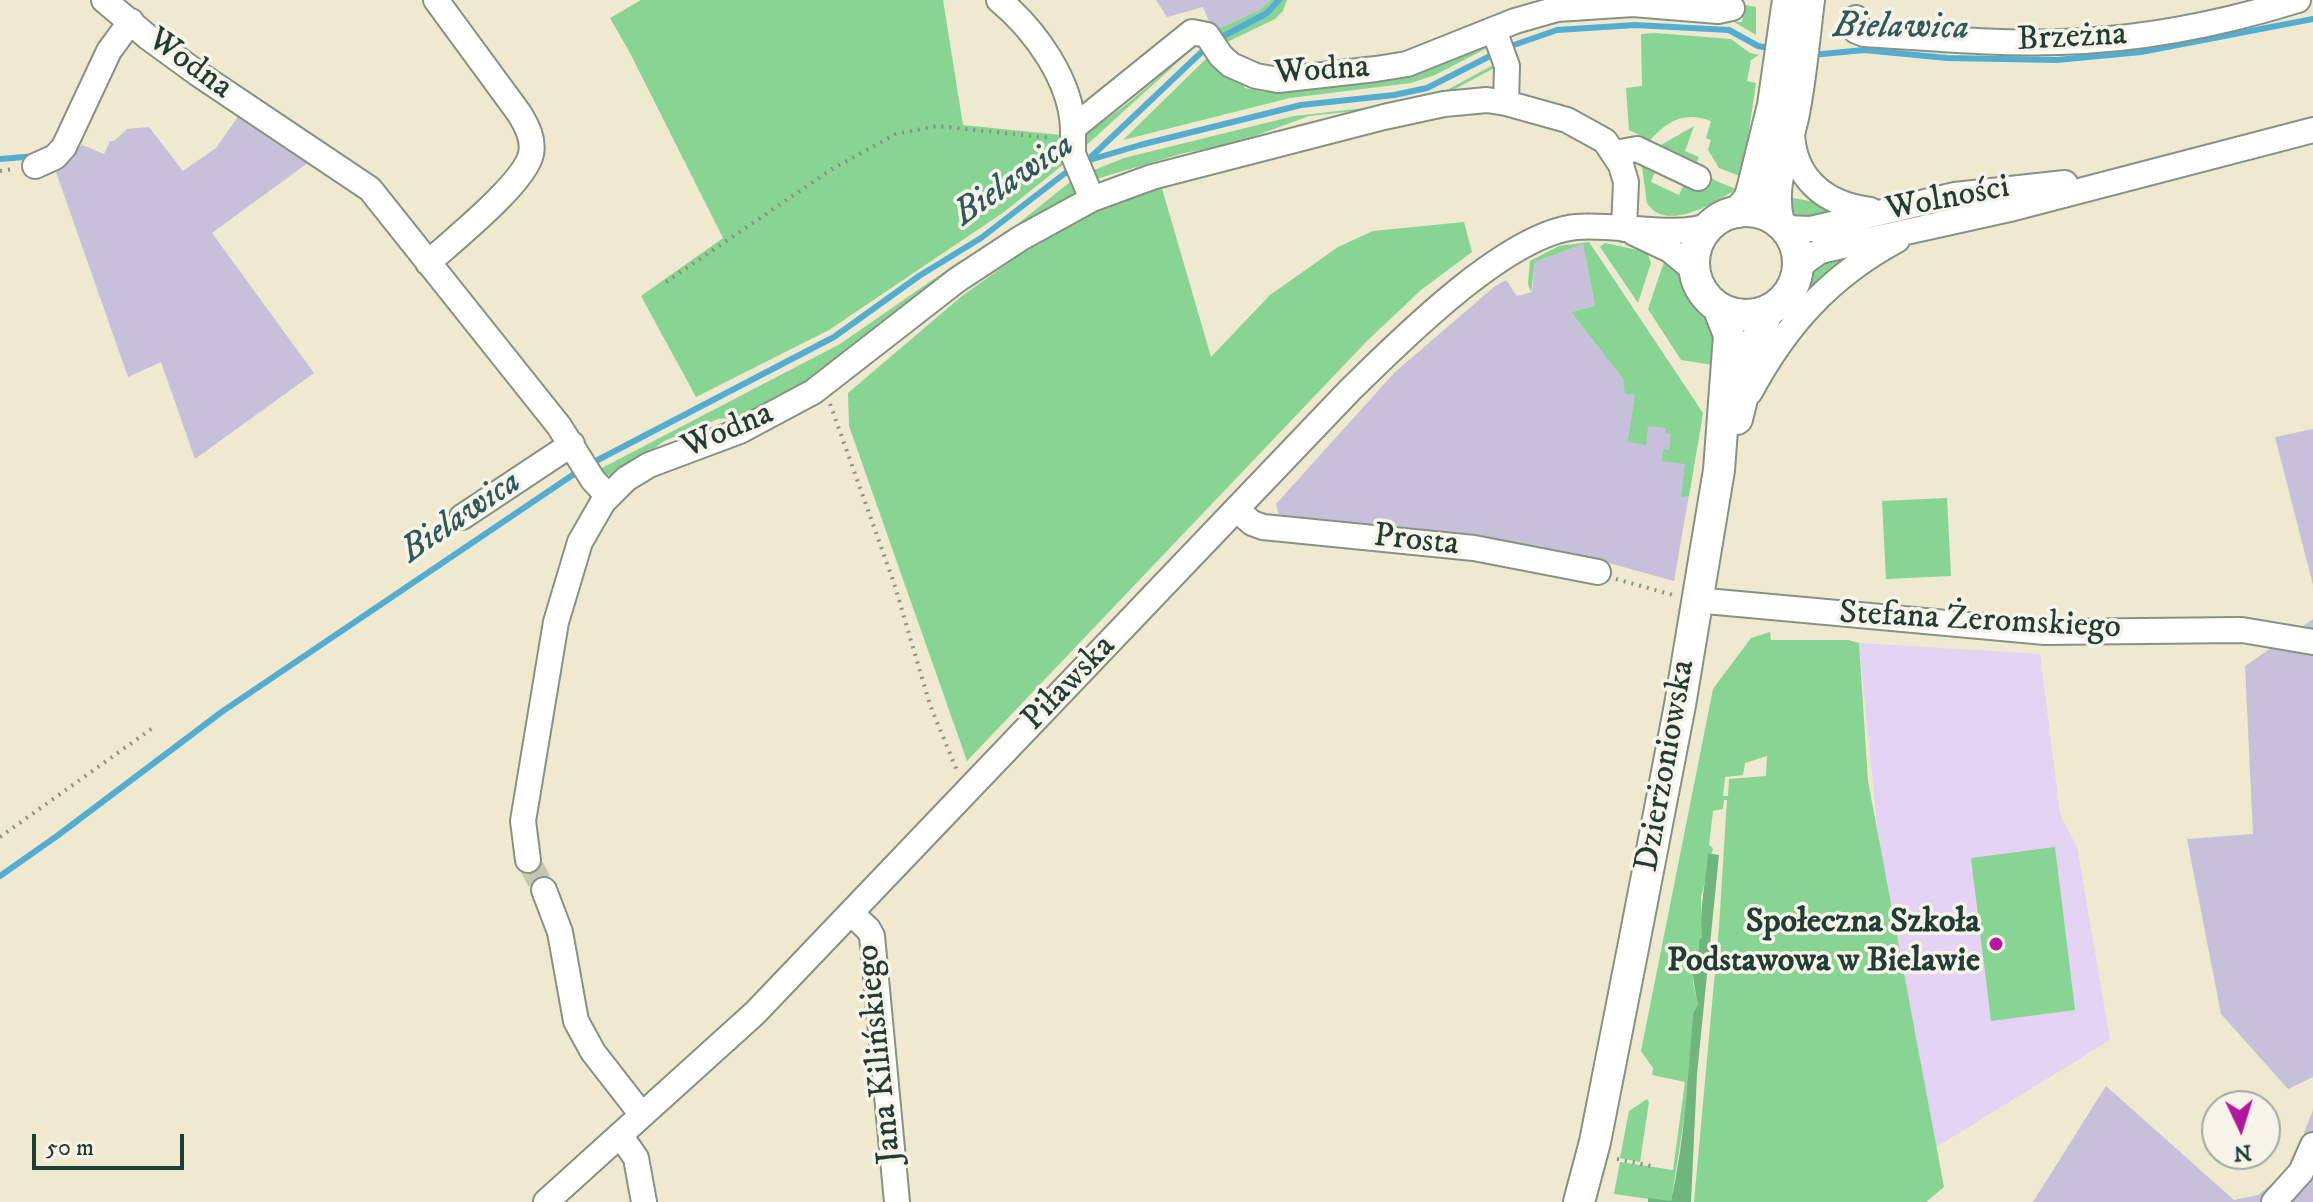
<!DOCTYPE html>
<meta charset="utf-8">
<style>
body{margin:0}
#map{position:relative;width:2313px;height:1202px;overflow:hidden;background:#efe9d0;font-family:"IM FELL DW Pica",serif}
canvas{display:block}
.north{position:absolute;left:2201px;top:1090px;width:80px;height:80px;box-sizing:border-box;background:#f7f3e8;border:2px solid #a1aaa0;border-radius:50%;rotate:176deg;font-size:22px;font-weight:700;line-height:32px;text-align:center;color:#1f3d34}
.north::after{content:'';display:block;margin:auto;width:28px;height:36px;background:#b5179e;clip-path:polygon(50% 0,100% 100%,50% 72%,0 100%)}
.scale{position:absolute;left:32px;top:1134px;width:152px;height:36px;box-sizing:border-box;border:4px solid #1f3d34;border-top:0;padding-left:10px;font-size:24px;line-height:28px;white-space:nowrap;color:#1f3d34;-webkit-text-stroke:6px #f7f3e8;paint-order:stroke}
</style>
<div id="map">
<canvas width="2313" height="1202"></canvas>
<div class="north">N</div>
<div class="scale">50 m</div>
</div>
<script>
const ctx = document.querySelector('canvas').getContext('2d');
ctx.lineJoin = 'round';
function fill(path, color) {
  ctx.fillStyle = color;
  ctx.fill(path, 'evenodd');
}
function trace(path, color, width, dash) {
  ctx.strokeStyle = color;
  ctx.lineWidth = width;
  ctx.lineCap = dash ? 'butt' : 'round';
  ctx.setLineDash(dash || []);
  ctx.stroke(path);
}
function label(font, color, halo, rows, align = 'center') {
  ctx.font = font + ' "IM FELL DW Pica",serif';
  ctx.lineWidth = 7;
  ctx.setLineDash([]);
  ctx.textBaseline = 'middle';
  ctx.strokeStyle = halo;
  ctx.fillStyle = color;
  for (const [text, x, y, turn = 0] of rows) {
    ctx.save();
    ctx.translate(x, y);
    ctx.rotate((+turn || 0) * Math.PI / 180);
    ctx.textAlign = isNaN(turn) ? turn : align;
    if (halo) ctx.strokeText(text, 0, 0);
    ctx.fillText(text, 0, 0);
    ctx.restore();
  }
}
fill(new Path2D(`
 M1859 643 2040 654 2060 814 2077 847 2110 1040 1936 1147 1879 844Z`), '#e4d3f2');
fill(new Path2D(`
 M1156 0H1271L1258 11 1213 31 1203 7 1167 17Z
 M239 115 309 162 212 233 314 373 195 459 161 362 128 377 56 172 82 145 104 154 110 141H114L127 129 149 127 183 171 216 148Z
 M1583 244 1595 306 1571 312 1623 379 1625 388 1702 420 1674 581 1594 559 1506 541 1280 518 1276 504 1395 372 1494 287 1506 280 1517 296 1532 292 1535 262Z
 M2313 429V585L2275 437Z
 M2313 619V1077L2288 1089 2221 1014 2187 839 2253 834 2245 666Z
 M2106 1086 2234 1200 2258 1195 2290 1169 2313 1110V1202H2033Z`), '#c6c0da');
fill(new Path2D(`
 M641 0H943L963 125 1061 135 1064 164 1004 212 829 330 696 397 641 296 723 238 630 53 610 18Z
 M1271 0H1287L1283 11 1275 19 1221 45 1213 31 1258 11Z
 M1744 5 1756 7V35L1734 22 1630 17 1555 22 1506 39 1508 33 1536 23 1654 13 1742 22Z
 M1655 33 1731 39 1750 53 1759 55 1751 60 1747 81 1756 83 1742 177 1719 168 1708 150 1711 140 1706 138 1711 121C1685 111 1668 120 1650 140L1629 130 1626 88 1642 86 1641 34Z
 M1196 40 1202 41 1223 68 1237 75 1245 88 1264 92 1394 75 1428 66 1482 42 1491 46 1435 75 1411 83 1290 98 1123 140 1209 56 1200 42 1080 151 1081 136C1114 116 1142 92 1170 67 1180 58 1185 46 1196 40Z
 M1497 63 1494 68 1444 95 1400 106 1309 116 1233 144 1184 153 1096 179 1089 172 1124 158 1294 116 1400 104 1425 98 1445 91Z
 M1694 126 1685 151 1699 157 1697 162 1661 145Z
 M1641 160 1655 171 1651 182 1679 195 1683 186 1705 173 1716 181 1736 189C1715 203 1666 233 1647 203Z
 M1075 178 1077 188 1072 196 797 391 748 416 718 419 664 441 638 461 610 475H603L600 469 840 344 954 265 1009 231Z
 M1161 185 1211 357 1270 295 1338 247 1373 231 1464 222 1472 252 1421 290 1367 341 967 761 849 426 848 393 962 296 1063 224Z
 M1783 196 1809 201 1813 197 1840 212 1805 221 1791 218Z
 M1589 242 1703 413 1689 496 1681 497 1685 464 1662 461 1663 449 1669 450 1671 434 1665 433 1666 428 1648 426 1646 445 1628 442 1635 394H1625L1623 379 1571 312 1595 306 1583 244 1535 262 1531 292 1528 284 1530 261 1559 246Z
 M1605 243 1647 252 1651 263 1638 303 1600 247Z
 M1862 250 1763 339 1773 320 1794 302 1807 276 1816 265 1823 260Z
 M1666 256 1679 268 1692 294 1718 329 1713 365 1681 360 1648 309Z
 M1947 498 1951 576 1886 579 1882 501Z
 M1770 632 1771 640H1848L1859 643 1868 781 1944 1187 1926 1202H1694L1719 927 1727 800H1724L1723 809 1713 811 1709 845 1713 848 1712 853H1708L1706 878 1701 897 1702 937 1693 983 1698 1004 1693 1013 1688 1094 1671 1202 1614 1194 1620 1162 1673 1170 1685 1082 1652 1075 1653 1068 1641 1051 1713 689 1751 638ZM1767 756 1766 776 1729 779 1728 796H1723L1725 777 1743 775 1745 763Z
 M2055 847 2075 1010 1991 1021 1971 858Z
 M1647 1099 1649 1102 1640 1162 1620 1158 1629 1111Z`), '#88d492');
fill(new Path2D(`
 M1708 853 1719 855 1697 1074 1691 1202H1648V1198L1671 1201C1685 1139 1688 1076 1693 1013L1698 1004C1695 988 1689 969 1699 955V941L1702 937C1699 908 1706 882 1708 853Z`), '#6eb67c');
trace(new Path2D(`
 M1218 39 1267 13 1279 0
 M1508 47 1557 30 1635 25 1729 30 1758 46 1773 49
 M1812 55 1864 50 1947 58 2057 60 2141 52 2313 19
 M1092 156 1209 45
 M0 159 36 156
 M1083 162 1140 145 1301 105 1394 95 1427 88 1498 52
 M590 464 834 337 919 276 981 238 1073 167
 M0 876 57 836 223 711 580 470`), '#53add1', 6);
trace(new Path2D(`
 M528 860 544 890`), '#c5c7b1', 24, [24, 12]);
const minor = new Path2D(`
 M104 0 149 38 197 73 370 189 559 426 593 480 608 496
 M999 0C1035 30 1071 80 1073 128
 M1856 18V31L1864 34C1929 38 1994 44 2059 42 2140 40 2221 24 2298 0
 M1494 30 1507 66 1506 103
 M1792 127C1791 177 1824 204 1870 210
 M1615 153 1637 149 1698 178
 M35 166 55 157 64 147 109 51 131 21
 M1092 199 1073 154V128L1192 32 1207 35 1221 56 1231 65 1256 76 1278 80 1376 69 1407 64 1515 21 1557 9 1633 4 1718 11 1732 8
 M1785 228 1811 229 1955 195 2065 183
 M1634 233 1670 250 1694 270
 M428 263C452 241 525 183 531 154 534 139 527 126 519 113L436 0
 M1798 267 1820 251 2014 208 2313 130
 M1750 392C1786 325 1829 277 1897 240
 M1237 510 1252 523 1263 527 1474 548 1598 572
 M462 517 572 444
 M1695 600 2045 632 2242 630 2313 642
 M528 860 523 821 556 622 580 542 603 502 626 479 649 465 740 431 813 392 957 280 1021 238 1092 199 1152 177 1384 117 1444 104 1487 100 1506 103 1567 120 1605 141 1621 165 1626 182 1624 229
 M544 890 560 932 576 1021 593 1052 642 1115
 M851 913 868 929 872 936 897 1202
 M620 1135 636 1158 644 1202
 M546 1202 755 1013 1350 390C1401 340 1506 234 1576 227 1614 223 1677 239 1710 225
 M2274 1202 2301 1172 2313 1145`);
const major = new Path2D(`
 M1694 263a52 52 0 1 1 104 0a52 52 0 1 1-104 0Z
 M1738 212 1749 199 1752 190 1773 105 1788 0
 M1779 223C1769 186 1785 153 1793 118 1801 80 1804 39 1809 0
 M1737 419 1756 342 1768 310
 M1579 1202 1595 1142 1635 938 1680 705 1719 470 1729 335 1718 307`);
trace(minor, '#879382', 28);
trace(major, '#879382', 34);
trace(new Path2D(`
 M0 171 13 169
 M666 282 832 169 896 134 937 126 1051 138
 M830 404 894 583 930 705 958 773
 M1616 579 1673 595
 M0 837 154 727
 M1617 1159 1656 1167`), '#879382', 4, [2, 6]);
trace(minor, '#fff', 24);
trace(major, '#fff', 30);
for (const [x, y, r, color] of [
 [1996,944,8,"#b5179e"]
]) {
  const dot = new Path2D();
  dot.arc(x, y, r, 0, 2 * Math.PI);
  ctx.fillStyle = color;
  ctx.fill(dot);
  trace(dot, '#f7f3e8', 3);
}
label('34px', '#1f3d34', '#f7f3e8', [
 ["Brzeżna",2072,39,-3],
 ["Wodna",189,65,36],
 ["Wodna",1322,72,-4],
 ["Wolności",1948,200,-11],
 ["Wodna",728,432,-23],
 ["Prosta",1416,542,6],
 ["Stefana Żeromskiego",1980,622,3],
 ["Piławska",1070,684,-46],
 ["Dzierżoniowska",1667,766,-80],
 ["Jana Kilińskiego",881,1054,-96]
]);
label('bold 34px', '#1f3d34', '#f7f3e8', [
 ["Społeczna Szkoła",1980,924],
 ["Podstawowa w Bielawie",1980,963]
], 'right');
label('italic 36px', '#2c595b', '#f7f3e8', [
 ["Bielawica",1901,29,1],
 ["Bielawica",1015,181,-34],
 ["Bielawica",462,518,-34]
]);
</script>
